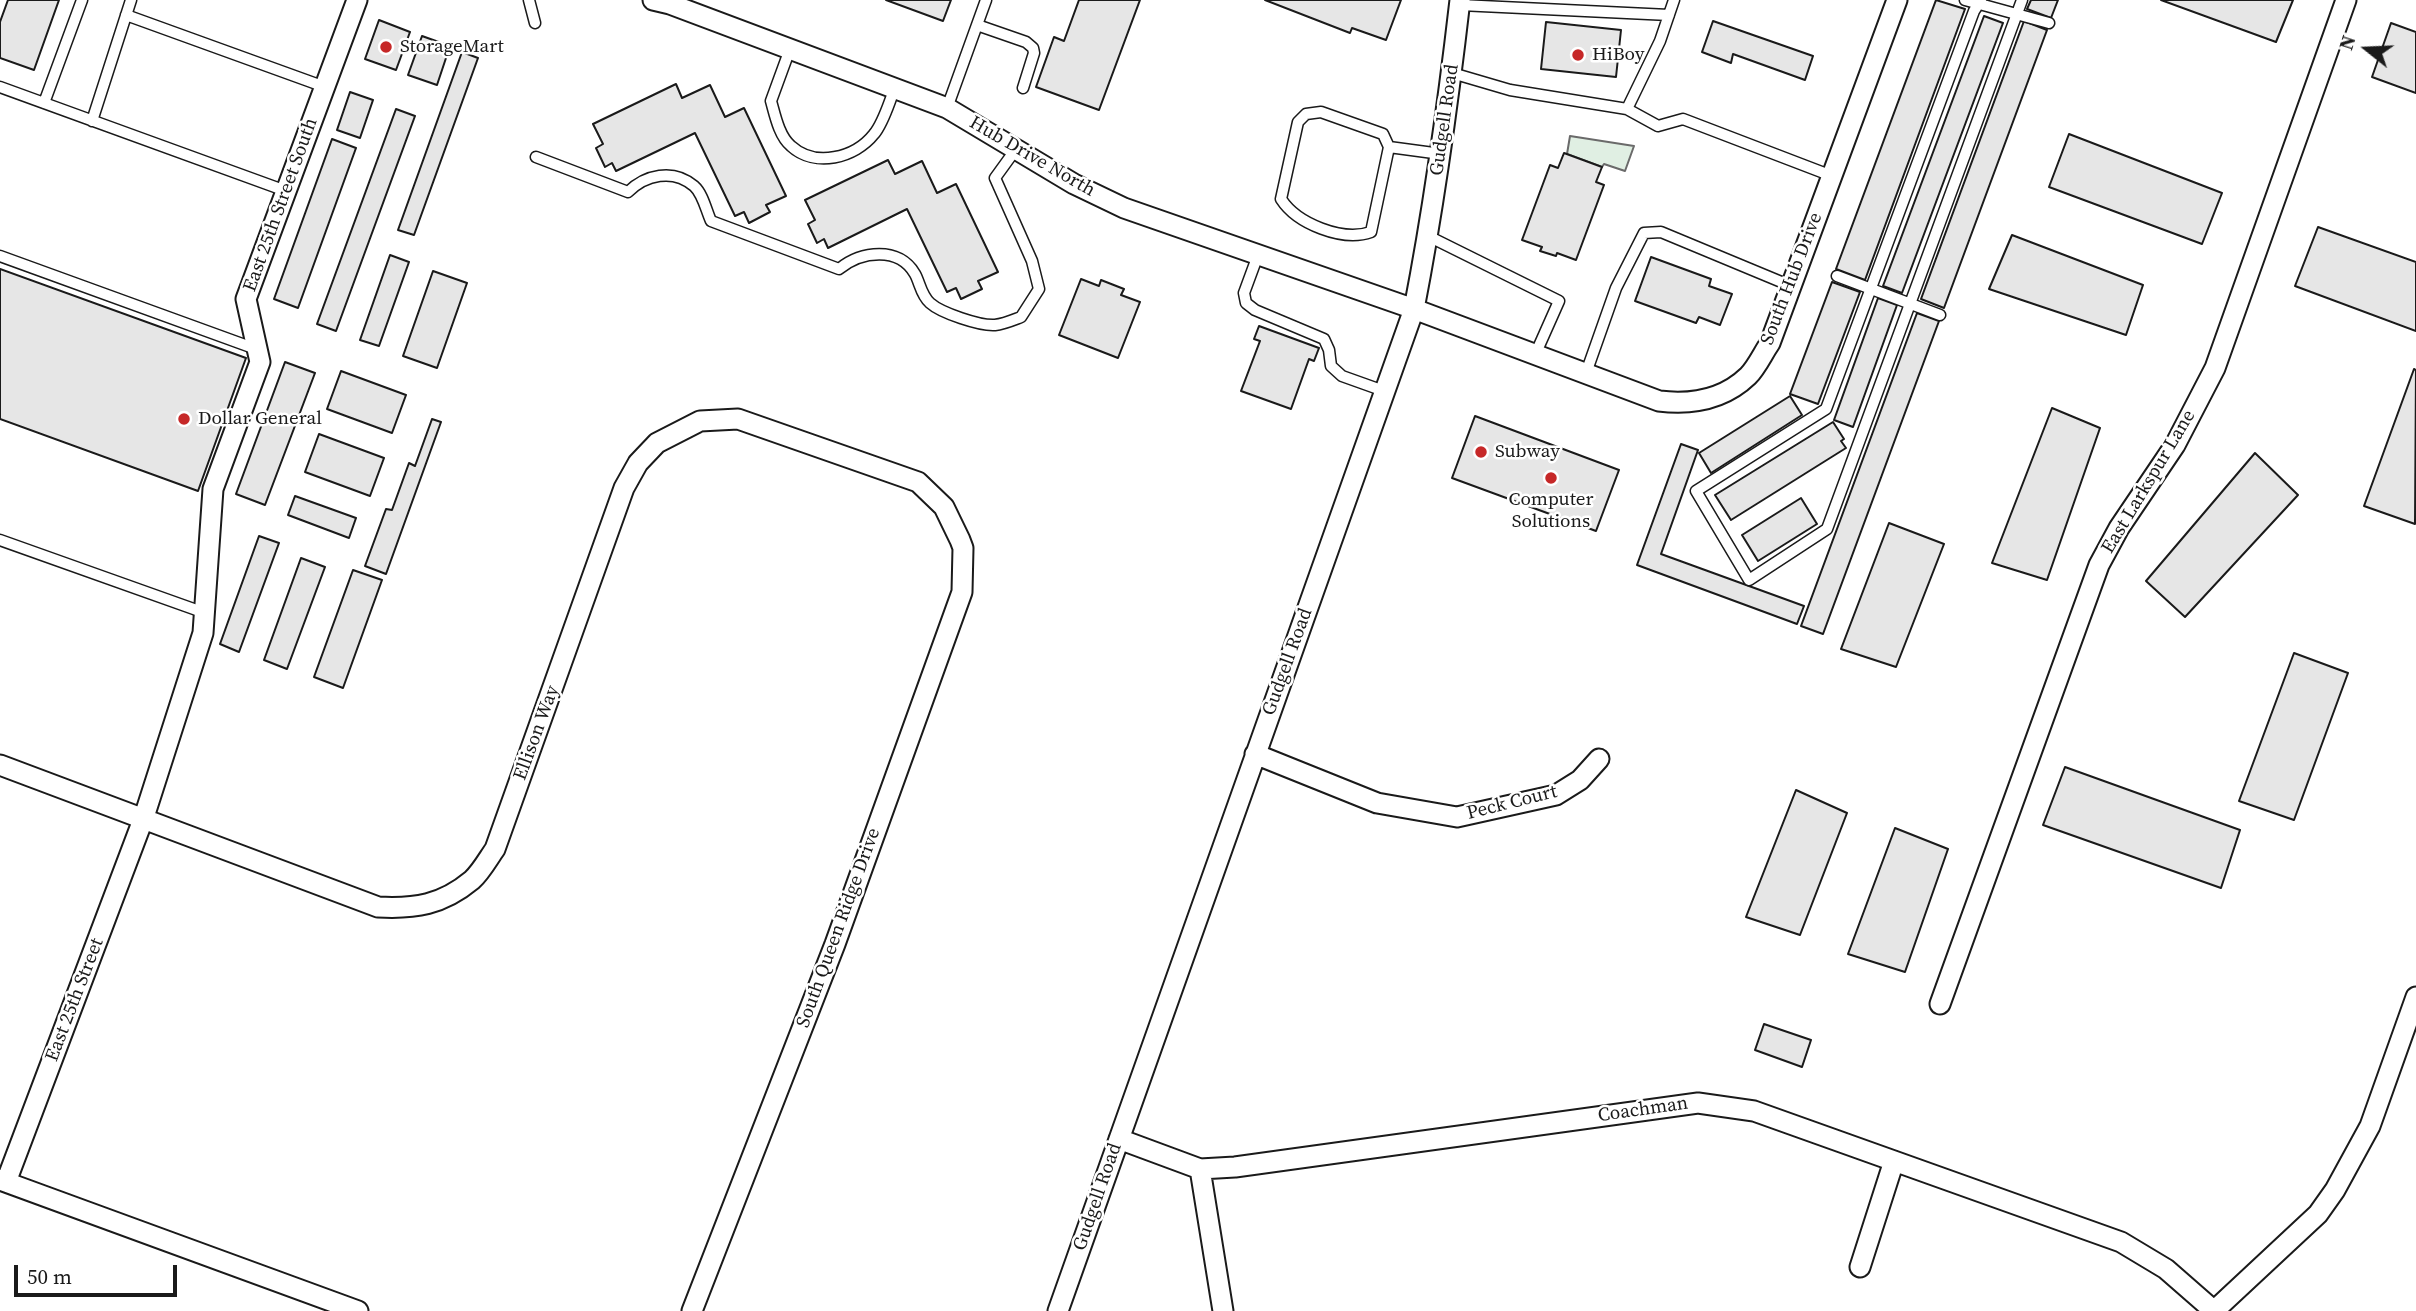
<!DOCTYPE html>
<style>
body{margin:0}
#map{position:relative;width:2416px;height:1311px;overflow:hidden;background:#fff;font-family:"Source Serif 4",serif}
canvas{display:block}
.north{position:absolute;left:2332px;top:14px;width:70px;height:70px;-webkit-text-stroke:5px #fff;paint-order:stroke;rotate:288deg;font-size:19px;font-weight:700;line-height:28px;text-align:center;color:#1a1a1a}
.north::after{content:'';display:block;margin:auto;width:24px;height:32px;background:#1a1a1a;clip-path:polygon(50% 0,100% 100%,50% 72%,0 100%)}
.scale{position:absolute;left:14px;top:1265px;width:163px;height:32px;box-sizing:border-box;border:4px solid #1a1a1a;border-top:0;padding-left:9px;font-size:21px;line-height:24px;white-space:nowrap;color:#1a1a1a;-webkit-text-stroke:5px #fff;paint-order:stroke}
</style>
<div id="map">
<canvas width="2416" height="1311"></canvas>
<div class="north">N</div>
<div class="scale">50 m</div>
</div>
<script>
const ctx = document.querySelector('canvas').getContext('2d');
ctx.lineJoin = 'round';
function fill(path, color) {
  ctx.fillStyle = color;
  ctx.fill(path, 'evenodd');
}
function trace(path, color, width, dash) {
  ctx.strokeStyle = color;
  ctx.lineWidth = width;
  ctx.lineCap = dash ? 'butt' : 'round';
  ctx.setLineDash(dash || []);
  ctx.stroke(path);
}
function label(font, color, halo, rows, align = 'center') {
  ctx.font = font + ' "Source Serif 4",serif';
  ctx.lineWidth = 5;
  ctx.setLineDash([]);
  ctx.textBaseline = 'middle';
  ctx.strokeStyle = halo;
  ctx.fillStyle = color;
  for (const [text, x, y, turn = 0] of rows) {
    ctx.save();
    ctx.translate(x, y);
    ctx.rotate((+turn || 0) * Math.PI / 180);
    ctx.textAlign = isNaN(turn) ? turn : align;
    if (halo) ctx.strokeText(text, 0, 0);
    ctx.fillText(text, 0, 0);
    ctx.restore();
  }
}
const green = new Path2D(`
 M1570 136 1634 146 1625 171 1604 164 1602 167 1567 154Z`);
fill(green, '#e0efe3');
trace(green, '#6a6a6a', 2);
const building = new Path2D(`
 M8 0H59L34 70 0 58V22Z
 M886 0H951L943 21Z
 M1079 0H1140L1099 110 1036 87 1054 37 1064 41Z
 M1265 0H1401L1386 40 1352 28 1350 33Z
 M1936 0 1965 9 1865 280 1836 269Z
 M2031 0H2058L2051 18 2027 9Z
 M2161 0H2293L2276 42Z
 M1984 16 2003 23 1902 293 1883 286Z
 M379 20 410 32 396 70 365 59Z
 M1713 21 1813 56 1805 80 1733 54 1731 63 1702 52Z
 M2024 21 2047 30 1944 308 1921 299Z
 M1546 22 1621 30 1616 77 1541 69Z
 M2391 23 2416 32V93L2372 77Z
 M422 36 450 46 437 85 408 75Z
 M462 52 478 58 414 235 398 230Z
 M676 84 682 98 710 85 725 117 744 108 786 196 766 205 770 212 749 223 744 212 735 216 695 133 616 171 612 163 605 167 596 148 603 144 593 124Z
 M350 92 373 100 360 138 337 130Z
 M396 109 415 116 336 331 317 324Z
 M2069 134 2222 193 2202 244 2049 187Z
 M332 139 356 148 298 308 274 299Z
 M1564 153 1602 167 1596 182 1604 185 1576 260 1557 253 1556 256 1540 251 1542 247 1522 240 1550 165 1558 168Z
 M888 160 895 174 922 161 937 193 956 184 998 272 978 281 982 289 961 299 956 288 947 292 907 209 828 248 824 239 817 243 808 224 815 220 805 200Z
 M2318 227 2416 262V331L2295 286Z
 M2012 235 2143 285 2126 335 1989 289Z
 M390 255 409 262 379 346 360 340Z
 M1651 257 1711 279 1709 286 1732 294 1720 325 1699 317 1696 323 1635 301Z
 M0 269 246 358 198 491 0 419Z
 M433 271 467 283 437 368 403 356Z
 M1081 279 1099 286 1101 280 1124 289 1121 295 1140 302 1118 358 1059 335Z
 M1832 282 1860 292 1818 404 1790 394Z
 M1878 298 1897 305 1853 427 1834 420Z
 M1917 313 1939 321 1823 634 1801 626Z
 M1259 326 1319 348 1314 361 1309 359 1291 409 1241 391 1260 341 1254 339Z
 M285 362 315 373 265 505 236 494Z
 M2414 369 2416 370 2415 524 2364 506Z
 M341 371 406 395 392 433 327 409Z
 M1790 396 1802 415 1711 473 1699 453Z
 M2052 408 2100 428 2047 580 1992 563Z
 M1475 416 1619 470 1596 531 1452 478Z
 M432 419 441 422 386 574 365 566 386 509 392 510 409 463 415 466Z
 M1833 422 1844 439 1841 441 1846 448 1731 520 1715 495Z
 M319 434 384 458 370 496 305 472Z
 M1681 444 1698 450 1661 554 1804 606 1797 624 1637 565Z
 M2255 453 2298 495 2185 617 2146 581Z
 M295 496 356 518 349 538 288 515Z
 M1801 498 1817 524 1758 561 1742 535Z
 M1889 523 1944 544 1896 667 1841 649Z
 M259 536 279 543 239 652 220 644Z
 M301 558 325 567 287 669 264 660Z
 M353 570 382 580 343 688 314 677Z
 M2294 653 2348 673 2294 820 2239 801Z
 M2065 767 2240 830 2221 888 2043 825Z
 M1796 790 1847 813 1800 935 1746 917Z
 M1895 828 1948 849 1905 972 1848 954Z
 M1764 1024 1811 1040 1802 1067 1755 1050Z`);
fill(building, '#e6e6e6');
trace(building, '#1a1a1a', 2);
const service = new Path2D(`
 M529 0 535 23
 M1965 0 2049 23
 M1981 0 1974 11 1826 409 1696 491 1749 580 1827 529 2022 0
 M1460 5 1669 15
 M126 15 325 87
 M977 25 1026 42 1033 48 1034 53 1023 88
 M790 49 771 101C775 115 779 136 791 146 815 168 855 158 874 134 884 122 889 102 895 88
 M1452 73 1510 90 1627 109 1658 126 1683 119 1832 176
 M0 87 286 191
 M44 103 82 0
 M947 108 986 0
 M1627 109 1660 41 1674 0
 M92 121 131 0
 M1389 147 1371 232C1343 242 1297 224 1281 199L1298 122 1306 114 1321 112 1383 134 1389 147 1441 154
 M536 157 628 192C645 175 673 168 694 186 703 194 706 210 711 221L839 269C861 251 899 246 915 274 920 283 921 295 930 303 941 313 980 326 995 325 1004 324 1013 320 1021 317L1039 289 1032 261 995 178 1016 149
 M1428 236 1559 301 1535 355
 M1258 255 1244 293 1246 303 1255 310 1324 339 1329 350 1331 366 1342 376 1384 391
 M0 256 256 349
 M1837 276 1940 315
 M1586 373 1616 288 1644 233 1661 232 1791 286
 M0 540 205 613`);
const minor = new Path2D(`
 M653 0 670 4 947 108 1074 184 1124 208 1414 309 1659 401C1692 405 1723 400 1748 376 1757 367 1763 353 1770 343L1897 0
 M1255 754 1377 803 1457 817 1556 795 1580 780 1599 759
 M0 765 378 907C415 909 442 905 472 880 481 872 488 859 495 849L624 488 638 463 657 443 700 421 738 419 918 482 944 507 960 540 963 548 962 592 835 944 692 1311
 M1940 1004 2099 565 2119 528 2175 445 2215 368 2346 0
 M1119 1139 1200 1169 1235 1167 1698 1103 1754 1111 2121 1242 2166 1269 2214 1311
 M1200 1169 1223 1311
 M0 1180 358 1311
 M6 1182 144 817 203 633 213 489 260 362 246 299 357 0
 M1860 1267 1894 1161
 M1058 1311 1414 309C1434 206 1448 104 1460 0
 M2214 1311 2318 1214 2335 1190 2370 1126 2416 997`);
trace(service, '#1a1a1a', 13);
trace(minor, '#1a1a1a', 23);
trace(service, '#fff', 10);
trace(minor, '#fff', 19);
for (const [x, y, r, color] of [
 [386,47,7,"#c62828"],
 [1578,55,7,"#c62828"],
 [184,419,7,"#c62828"],
 [1481,452,7,"#c62828"],
 [1551,478,7,"#c62828"]
]) {
  const dot = new Path2D();
  dot.arc(x, y, r, 0, 2 * Math.PI);
  ctx.fillStyle = color;
  ctx.fill(dot);
  trace(dot, '#fff', 2.5);
}
label('19px', '#1a1a1a', '#fff', [
 ["StorageMart",400,47],
 ["HiBoy",1592,55],
 ["Dollar General",198,419],
 ["Subway",1495,452],
 ["Computer",1551,500,"center"],
 ["Solutions",1551,522,"center"]
], 'left');
label('19px', '#1a1a1a', '#fff', [
 ["Gudgell Road",1445,120,-82],
 ["Hub Drive North",1032,157,30],
 ["East 25th Street South",281,205,-70],
 ["South Hub Drive",1792,279,-69],
 ["East Larkspur Lane",2149,482,-59],
 ["Gudgell Road",1288,662,-70],
 ["Ellison Way",537,733,-70],
 ["Peck Court",1512,803,-14],
 ["South Queen Ridge Drive",839,928,-70],
 ["East 25th Street",75,1000,-69],
 ["Coachman",1643,1110,-8],
 ["Gudgell Road",1098,1197,-71]
]);
</script>
